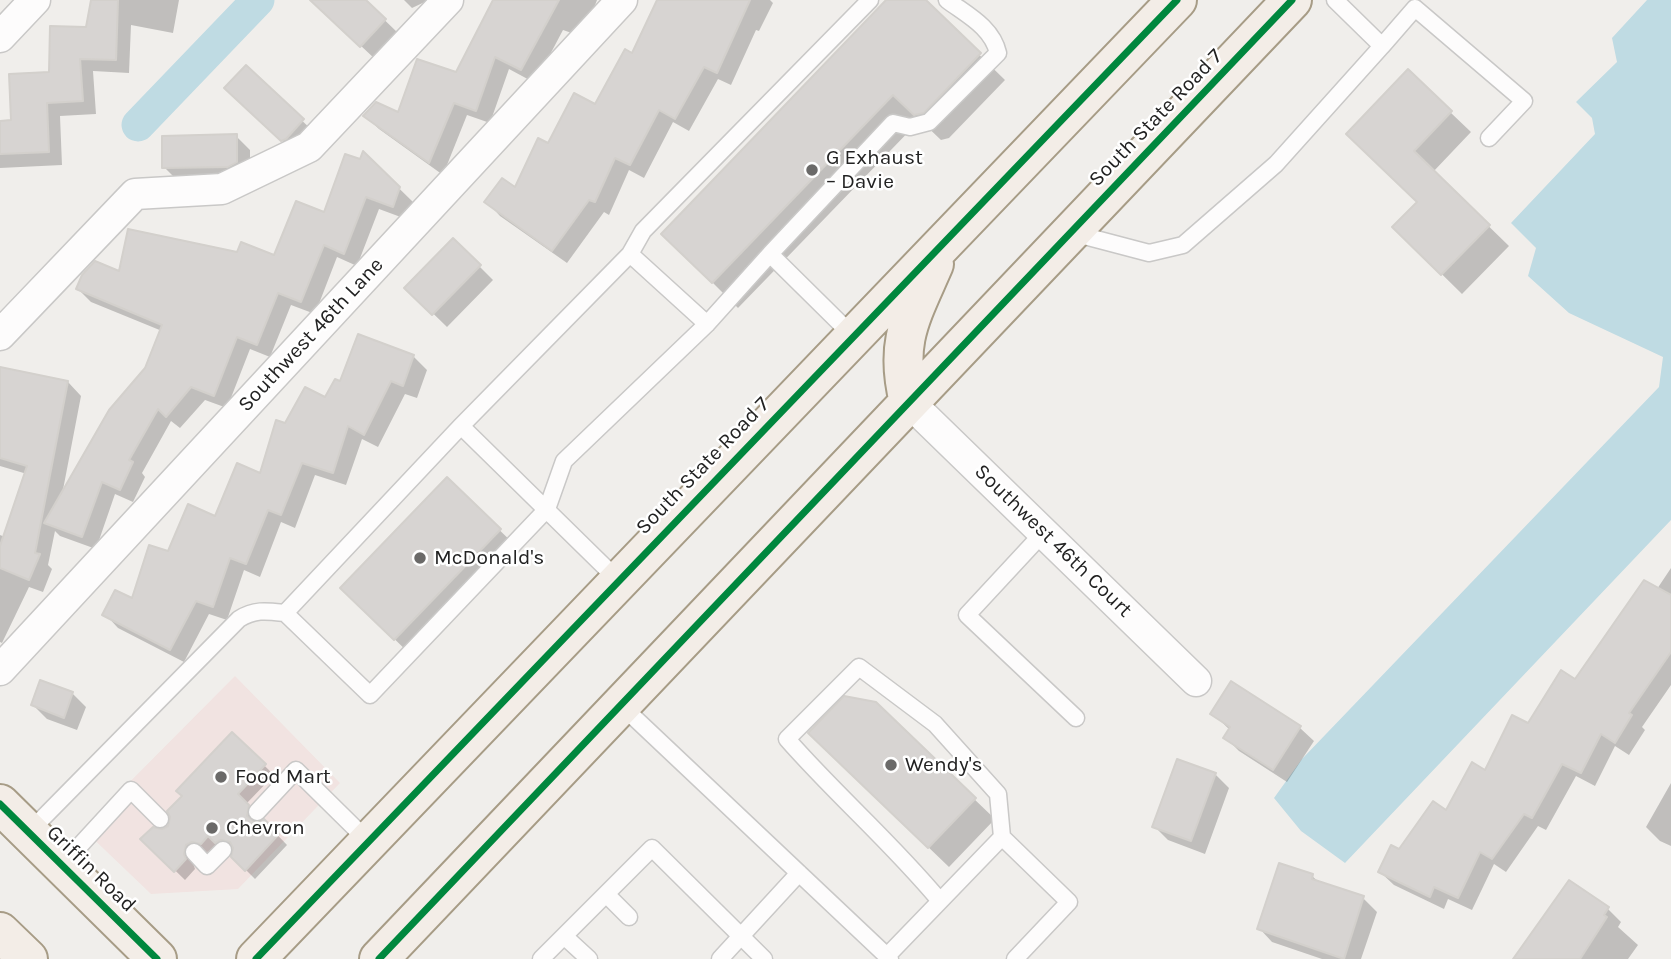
<!DOCTYPE html>
<meta charset="utf-8">
<style>
body{margin:0}
canvas{display:block;background:#f0eeeb}
</style>
<canvas width="1671" height="959"></canvas>
<script>
const ctx = document.querySelector('canvas').getContext('2d');
ctx.lineJoin = 'round';
function fill(path, color) {
  ctx.fillStyle = color;
  ctx.fill(path, 'evenodd');
}
function trace(path, color, width, dash) {
  ctx.strokeStyle = color;
  ctx.lineWidth = width;
  ctx.lineCap = dash ? 'butt' : 'round';
  ctx.setLineDash(dash || []);
  ctx.stroke(path);
}
function label(font, color, halo, rows, align = 'center') {
  ctx.font = font + ' Karla,sans-serif';
  ctx.lineWidth = 5;
  ctx.setLineDash([]);
  ctx.textBaseline = 'middle';
  ctx.strokeStyle = halo;
  ctx.fillStyle = color;
  for (const [text, x, y, turn = 0] of rows) {
    ctx.save();
    ctx.translate(x, y);
    ctx.rotate((+turn || 0) * Math.PI / 180);
    ctx.textAlign = isNaN(turn) ? turn : align;
    if (halo) ctx.strokeText(text, 0, 0);
    ctx.fillText(text, 0, 0);
    ctx.restore();
  }
}
fill(new Path2D(`
 M235 676 340 783 238 889 151 894 83 829Z`), '#f1e3e1');
fill(new Path2D(`
 M1647 0H1671V520L1345 863 1301 831 1274 798 1302 759 1659 387 1663 357 1569 313 1528 276 1536 248 1511 223 1595 134 1592 118 1576 102 1617 62 1612 38Z`), '#bfdbe3');
fill(new Path2D(`
 M92 0H179L173 33 131 25 129 73 93 71 96 114 60 116 62 165 0 168V122H13L87 29Z
 M320 0H364L399 34 375 59 330 17Z
 M404 0H429L412 8Z
 M494 0H597L583 37 563 30 535 83 509 69 490 123 467 115 443 175 379 129 365 116 399 114 456 75Z
 M689 0H770L773 3 759 31 756 30 731 85 718 79 689 131 673 122 644 178 629 170 609 215 604 212 567 263 500 216 487 202 515 189 549 145 596 107 633 56Z
 M888 0H923L1005 80 949 138 941 140 920 120 738 308 689 259Z
 M246 67 316 134 296 154 240 101Z
 M1408 72 1471 132 1433 172 1509 246 1462 294 1394 227 1419 202 1368 154Z
 M236 136 250 150V176L178 181 164 167Z
 M364 154 413 202 406 219 379 209 357 266 337 257 315 314 291 305 270 357 250 349 227 408 205 400 180 428 171 421 142 473 145 477 133 502 115 494 96 549 60 536 55 531 48 565 52 569 43 592 29 587 2 643 0 642V535L5 537 27 474 0 466V369L68 382 81 396 62 495 146 369 162 331 91 302 78 289 120 274 238 254 275 257 325 215Z
 M453 240 493 280 447 327 407 288Z
 M359 336 414 357 427 370 417 398 405 394 378 447 362 439 346 485 315 475 295 528 281 522 260 577 244 570 227 620 209 614 184 662 118 628 105 614 133 601 169 553 216 518 261 475 286 425 326 400 341 384Z
 M447 479 520 550 415 659 342 588Z
 M1671 568V685L1642 727 1645 730 1629 755 1615 746 1595 786 1576 776 1546 830 1538 826 1506 872 1494 864 1472 910 1448 899 1444 909 1394 885 1380 872 1446 812 1576 681 1657 589Z
 M72 693 86 707 77 730 47 719 33 705Z
 M875 704 995 819 949 867 830 753Z
 M1212 713 1300 728 1314 741 1287 782 1239 751 1225 737 1230 730Z
 M232 734 274 775 246 804 258 816 256 824 264 821 287 845 255 879 233 857 235 849 197 853 192 860 195 869 185 880 143 839 169 827 184 796Z
 M1215 774 1229 788 1205 854 1168 840 1154 826Z
 M1671 783V846L1660 841 1646 827Z
 M1312 876 1320 883 1363 898 1377 912 1361 959H1322L1272 942 1259 928Z
 M1608 909 1621 922 1618 927 1638 945 1628 959H1515Z`), '#0003');
trace(new Path2D(`
 M138 125 258 0`), '#bfdbe3', 33);
const building = new Path2D(`
 M91 0H118L116 60 80 59 83 101 47 103 49 152 0 154V121L11 120 9 74 49 72 50 26 86 27Z
 M310 0H366L386 19 360 47Z
 M493 0H559L521 70 495 57 476 111 454 103 429 163 363 116 376 102 398 112 417 59 456 72Z
 M657 0H750L717 73 704 67 675 119 659 110 630 165 615 158 595 202 589 200 552 251 484 202 502 178 515 187 538 138 548 143 574 93 595 104 625 49 632 53Z
 M886 0H926L981 53 924 113 914 115 893 95 712 283 661 234Z
 M246 65 304 119 286 139 281 141 224 88Z
 M1408 69 1452 111 1414 151 1490 225 1441 275 1392 227 1417 202 1346 134Z
 M237 134V162L228 167 162 168V136Z
 M363 151 400 187 393 207 366 197 344 254 324 245 301 302 278 293 257 345 237 337 214 396 191 387 166 417 158 409 129 460 133 462 120 490 102 482 82 537 44 523 109 410 145 368 162 325 76 289 82 275 95 261 119 271 128 229 237 252 241 242 274 255 296 201 324 212 345 154 360 159Z
 M453 238 481 265 432 315 404 288Z
 M358 334 414 355 403 386 391 381 364 435 348 426 333 473 302 463 281 515 268 510 246 564 230 558 213 607 196 601 170 650 102 615 115 590 132 598 149 545 168 551 188 504 215 516 237 463 260 473 276 420 285 423 305 387 325 397 335 379 340 381Z
 M0 367 68 381 35 553 40 554 29 580 0 568V546L27 466 0 458Z
 M447 477 501 529 394 640 340 588Z
 M1644 580 1671 595V652L1629 713 1632 715 1615 743 1601 734 1581 773 1562 764 1532 818 1524 814 1492 859 1480 852 1458 898 1434 887 1430 897 1378 872 1391 845 1399 849 1433 801 1446 810 1472 762 1485 770 1512 715 1528 723 1561 670 1575 679Z
 M40 680 73 692 64 718 31 705Z
 M1231 681 1301 726 1273 770 1223 738 1230 727 1210 714Z
 M844 696 876 702 976 798 928 848 808 733Z
 M232 732 266 764 238 794 249 805 247 816 255 822 264 819 279 834 245 871 231 857 233 848 230 842 221 840 215 843 208 836 201 844 192 842 186 845 184 854 186 859 174 872 140 839 153 827 162 829 168 826 170 817 167 811 182 796 176 791Z
 M1177 759 1216 773 1191 841 1152 827Z
 M1279 863 1313 874 1312 879 1364 896 1344 959 1257 929Z
 M1569 880 1609 907 1604 915 1607 917 1580 959H1513Z`);
fill(building, '#d7d4d2');
trace(building, '#d3d0cc', 2);
const lane = new Path2D(`
 M1335 0 1382 46 1415 8 1524 101 1489 138
 M1073 233 1149 253 1183 245 1276 164 1382 46
 M630 254 707 324 564 461 547 509 370 695 285 613 461 426Z
 M630 254 643 231 870 0
 M770 254 893 123 910 127 929 122 998 53C992 27 967 15 947 0
 M707 324 770 254 852 335
 M461 426 618 580
 M1044 532 967 615 1076 718
 M622 706 890 959
 M257 812 296 770 369 842
 M29 832 239 619C255 609 267 611 285 613
 M194 852 207 866 223 850
 M62 865 131 790 160 819
 M606 894 629 917
 M940 901C892 843 836 795 787 739L859 667 935 724 998 794 1002 837
 M564 936 589 959
 M887 956 1002 837 1069 902 1015 959
 M541 959 652 848 764 959
 M720 959 799 873`);
const street = new Path2D(`
 M0 37 35 0
 M0 335 135 194 222 189 309 147 448 0
 M909 402 1196 681
 M0 670 622 0`);
const primary = new Path2D(`
 M909 402C894 342 911 317 934 264
 M0 804 157 959
 M0 932 28 959
 M256 959 1177 0
 M379 959 1292 0`);
trace(lane, '#c9c8c7', 19);
trace(street, '#c9c8c7', 33);
trace(primary, '#a79c86', 42);
trace(lane, '#fdfcfc', 16);
trace(street, '#fdfcfc', 30);
trace(primary, '#f3ede7', 38);
trace(new Path2D(`
 M0 804 157 959
 M256 959 1177 0
 M379 959 1292 0`), '#00873e', 7);
for (const [x, y, r, color] of [
 [812,170,7,"#6a6968"],
 [420,558,7,"#6a6968"],
 [891,765,7,"#6a6968"],
 [221,777,7,"#6a6968"],
 [212,828,7,"#6a6968"]
]) {
  const dot = new Path2D();
  dot.arc(x, y, r, 0, 2 * Math.PI);
  ctx.fillStyle = color;
  ctx.fill(dot);
  trace(dot, '#fff', 2.5);
}
label('21px', '#222', '#fff', [
 ["South State Road 7",1156,118,-46],
 ["Southwest 46th Lane",311,335,-47],
 ["South State Road 7",703,466,-46],
 ["Southwest 46th Court",1053,541,44],
 ["Griffin Road",91,869,44]
]);
label('21px', '#222', '#fff', [
 ["G Exhaust",826,158],
 ["– Davie",826,182],
 ["McDonald's",434,558],
 ["Wendy's",905,765],
 ["Food Mart",235,777],
 ["Chevron",226,828]
], 'left');
</script>
